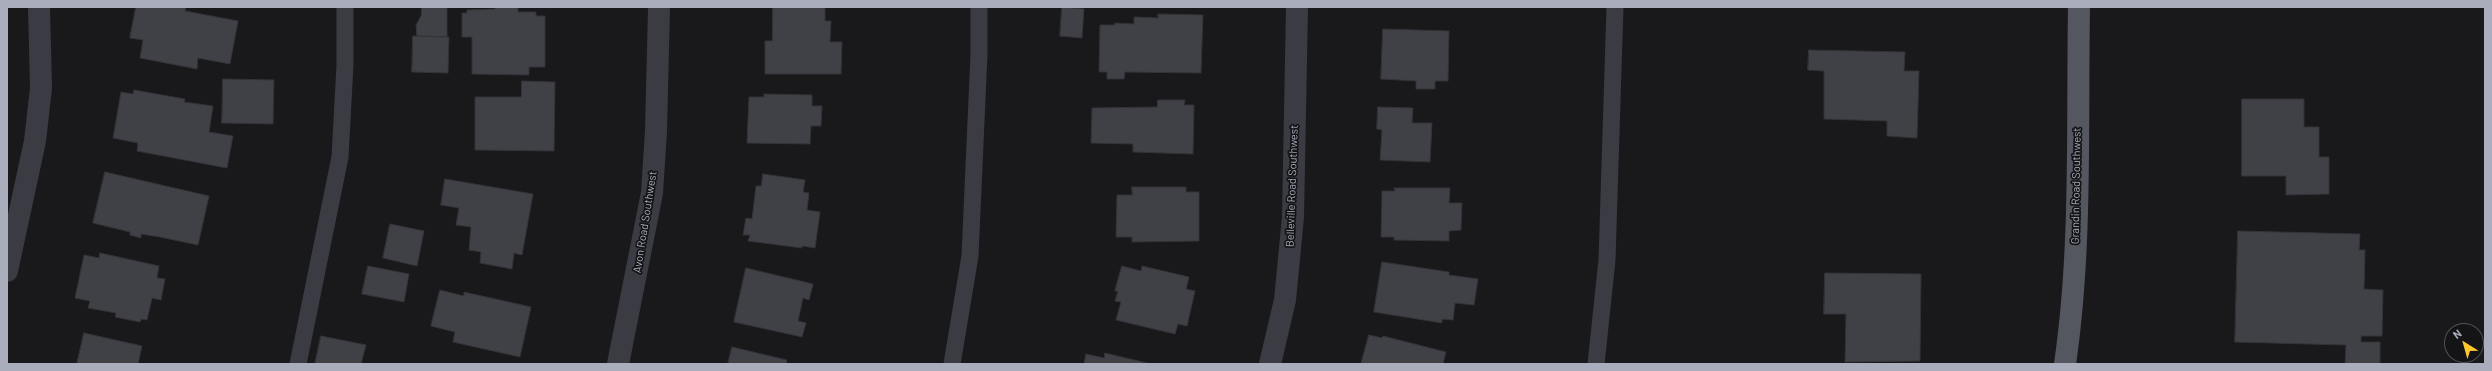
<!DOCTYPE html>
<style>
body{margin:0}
#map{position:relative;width:2492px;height:371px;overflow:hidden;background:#19191c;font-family:Barlow,sans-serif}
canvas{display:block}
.frame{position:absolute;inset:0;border:8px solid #aaaebc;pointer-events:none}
.north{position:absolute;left:2444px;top:323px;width:40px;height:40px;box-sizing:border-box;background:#141417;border:1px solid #505259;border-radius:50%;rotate:323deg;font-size:11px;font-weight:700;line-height:16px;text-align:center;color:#aaaebc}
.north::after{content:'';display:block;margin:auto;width:14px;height:18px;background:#ffc62d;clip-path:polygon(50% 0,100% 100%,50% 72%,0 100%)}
</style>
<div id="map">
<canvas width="2492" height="371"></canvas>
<div class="frame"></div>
<div class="north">N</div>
</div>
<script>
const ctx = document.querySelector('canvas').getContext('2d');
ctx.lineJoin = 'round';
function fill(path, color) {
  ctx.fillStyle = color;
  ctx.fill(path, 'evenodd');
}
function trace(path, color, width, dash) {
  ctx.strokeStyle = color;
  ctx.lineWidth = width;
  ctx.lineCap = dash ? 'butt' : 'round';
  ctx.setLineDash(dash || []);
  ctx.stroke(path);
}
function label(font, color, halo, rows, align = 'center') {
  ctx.font = font + ' Barlow,sans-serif';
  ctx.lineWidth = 3.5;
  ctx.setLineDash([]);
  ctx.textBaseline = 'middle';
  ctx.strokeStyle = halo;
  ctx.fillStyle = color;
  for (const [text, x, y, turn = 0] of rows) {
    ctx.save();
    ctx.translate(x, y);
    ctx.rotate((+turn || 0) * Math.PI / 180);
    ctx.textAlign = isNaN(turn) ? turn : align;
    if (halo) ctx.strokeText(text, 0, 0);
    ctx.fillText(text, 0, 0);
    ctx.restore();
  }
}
const building = new Path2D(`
 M136 7H186L185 11 238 21 230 64 198 58 197 69 140 58 143 40 130 38Z
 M422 7H447V37L417 36 416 25 421 16Z
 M495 7H518V12H536V16H545V67H529V75L472 74V37H462V13H467V10L495 9Z
 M773 7H825V21H831L830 42H842L841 74H765V41H772Z
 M1062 7 1084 9 1082 38 1060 36Z
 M1158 14 1203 15 1201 73 1125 72 1124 79H1107V72H1099L1100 25H1115V23L1134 24V17L1158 18Z
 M1383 29 1449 31 1448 81H1435V89H1416V81L1381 79Z
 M413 36 449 37 448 73 412 72Z
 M1809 50 1905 52 1904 71H1919L1917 138 1887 136V121L1824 119V71L1808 70Z
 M223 79 274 80 273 124 222 123Z
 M522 81 555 82 554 151 475 150V97H521Z
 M134 90 185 99 184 102 213 106 209 132 233 136 227 168 137 151 138 143 113 138 121 92 133 94Z
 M764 94 812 95V106H822L821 126H811L810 144 747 143 749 97H764Z
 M2242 99H2304V127H2319V157H2329V194L2286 195V176H2242Z
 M1158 100H1185L1184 105H1194L1193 154 1133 152V144L1091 143 1092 108 1157 107Z
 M1378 107 1413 108 1412 123H1432L1430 162 1380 160 1382 130 1377 129Z
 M105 172 209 196 198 245 160 237 141 234V238L130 235V232L93 223Z
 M763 174 805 180 803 192 809 193 807 210 820 212 815 248 802 246V248L748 241 750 235H743L746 218 752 219 756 186H761Z
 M445 179 533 194 522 255 514 253 512 269 480 263 481 252 469 250 471 227 456 225 459 208 441 205Z
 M1132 187H1186V192H1199V241L1132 242V237H1116L1117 195H1132Z
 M1394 188H1450L1449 203H1462L1461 230 1449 231V241L1394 240V237H1381L1382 191H1395Z
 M390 224 424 231 417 266 383 258Z
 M2238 231 2360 234 2359 250H2365L2364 289 2383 290 2382 336H2361V342H2380V364H2345L2346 345 2235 342Z
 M100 253 159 266 157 278 165 279 161 300 152 298 147 320 141 319 140 322 115 317 116 313 88 308 90 301 75 298 84 255 99 258Z
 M1382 262 1449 272V275L1478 279 1474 305 1455 303 1453 320 1442 319V323L1374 312Z
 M368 266 409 274 404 302 362 294Z
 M1122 266 1141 271 1142 266 1189 277 1186 289 1195 291 1187 326 1178 324 1175 334 1116 320 1121 302 1115 301 1118 291H1115Z
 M746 268 813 284 809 300 803 298 798 321 806 323 802 337 734 322Z
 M1825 273 1921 274 1920 361 1845 362 1846 314H1824Z
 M440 290 464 296V292L531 307 520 357 453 342 455 332 431 326Z
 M84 333 142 346 138 364H77Z
 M1369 335 1382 338 1383 336 1446 352 1443 364H1361Z
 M321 336 366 345 361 364H315Z
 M732 347 787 360 786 364H728Z
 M1105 353 1151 364H1084L1086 354 1104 358Z`);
fill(building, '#404146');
trace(building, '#333338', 1);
trace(new Path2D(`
 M298 364 340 157 345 65V7
 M952 364 970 256 979 54V7
 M1596 364 1607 260 1615 7`), '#3b3c43', 17);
trace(new Path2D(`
 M7 271 35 141 41 88 39 7
 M618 364 652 193 656 131 659 7
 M1270 364 1285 300 1293 217 1297 7`), '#3b3c43', 22);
trace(new Path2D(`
 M2065 364C2082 248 2077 124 2079 7`), '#555760', 22);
label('11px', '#aaaebc', '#141417', [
 ["Belleville Road Southwest",1292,186,-88],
 ["Grandin Road Southwest",2076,186,-89],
 ["Avon Road Southwest",645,222,-81]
]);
</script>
